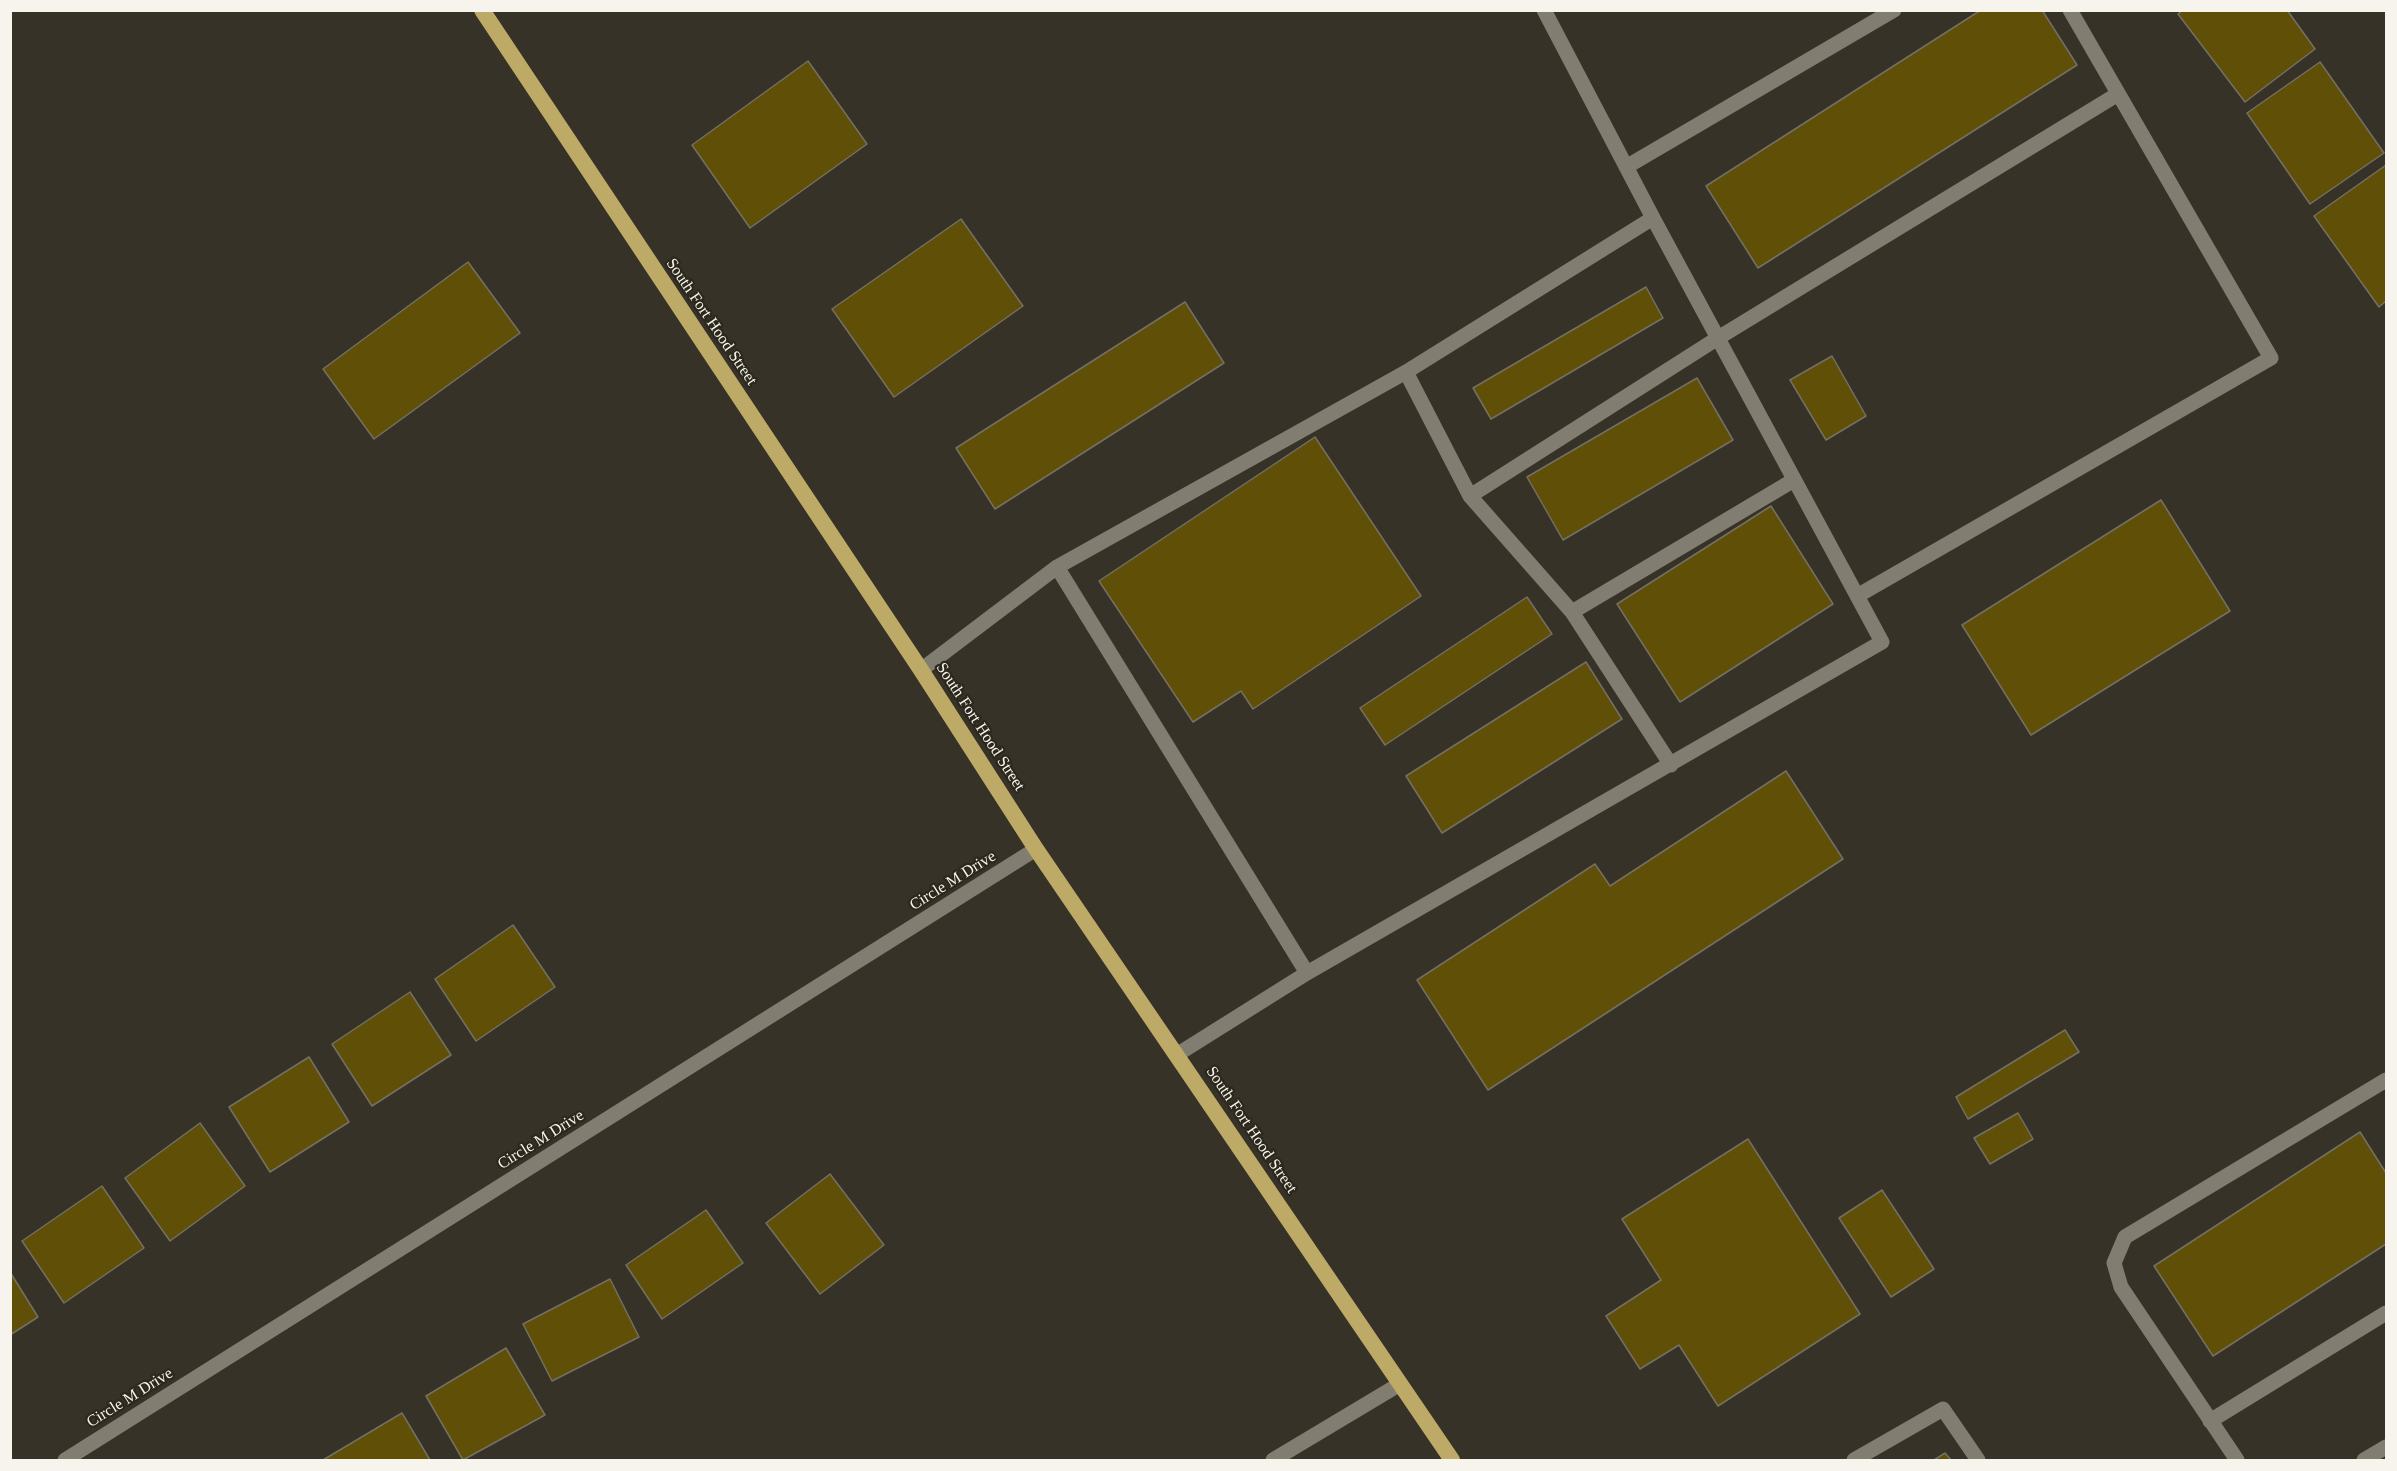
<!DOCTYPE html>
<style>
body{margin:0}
#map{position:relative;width:2397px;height:1471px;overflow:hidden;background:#363227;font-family:Georgia,serif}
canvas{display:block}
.frame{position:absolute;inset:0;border:12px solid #f6f4ec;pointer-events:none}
</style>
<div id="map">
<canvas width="2397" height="1471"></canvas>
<div class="frame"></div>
</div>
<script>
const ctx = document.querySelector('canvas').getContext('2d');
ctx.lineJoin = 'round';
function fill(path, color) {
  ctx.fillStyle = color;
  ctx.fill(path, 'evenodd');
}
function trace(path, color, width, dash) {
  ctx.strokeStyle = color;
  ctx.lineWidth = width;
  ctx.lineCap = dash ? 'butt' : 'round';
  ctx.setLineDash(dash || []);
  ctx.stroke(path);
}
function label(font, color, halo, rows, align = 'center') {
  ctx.font = font + ' Georgia,serif';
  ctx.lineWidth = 4.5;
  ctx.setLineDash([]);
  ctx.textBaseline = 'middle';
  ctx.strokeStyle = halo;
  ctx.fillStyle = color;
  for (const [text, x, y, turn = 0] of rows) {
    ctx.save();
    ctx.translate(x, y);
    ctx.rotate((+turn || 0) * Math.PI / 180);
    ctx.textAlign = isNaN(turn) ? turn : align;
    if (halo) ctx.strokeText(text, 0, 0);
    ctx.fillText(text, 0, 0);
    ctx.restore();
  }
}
const building = new Path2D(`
 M1981 10H2042L2077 65 1758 268 1706 186Z
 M2183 10H2287L2315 49 2245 102 2178 14Z
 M808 61 867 144 750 228 692 145Z
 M2320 62 2384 153 2310 204 2247 113Z
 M2386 165V301L2379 307 2314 216Z
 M961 219 1023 306 894 397 832 309Z
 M468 262 520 333 374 439 323 369Z
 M1646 287 1663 318 1491 419 1473 388Z
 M1185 302 1224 363 995 509 956 448Z
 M1832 356 1866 416 1826 440 1790 380Z
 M1697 378 1733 440 1563 540 1527 477Z
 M1315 437 1421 596 1253 709 1241 691 1193 722 1099 581Z
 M2161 500 2230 611 2031 735 1962 625Z
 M1771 506 1833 604 1680 702 1617 604Z
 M1527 597 1552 634 1385 745 1360 708Z
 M1586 662 1622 719 1442 833 1406 776Z
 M1786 771 1843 859 1488 1090 1417 980 1595 864 1610 886Z
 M513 925 555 987 476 1041 435 979Z
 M410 992 451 1055 372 1106 332 1044Z
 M2065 1030 2079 1052 1968 1119 1956 1097Z
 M309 1057 349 1122 270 1172 229 1107Z
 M2018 1113 2033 1139 1990 1164 1974 1138Z
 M200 1123 245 1186 170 1241 125 1178Z
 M2360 1132 2386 1173V1244L2213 1356 2154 1266Z
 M1748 1139 1860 1314 1718 1406 1679 1345 1640 1369 1606 1316 1661 1280 1622 1219Z
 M830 1174 884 1245 820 1294 766 1223Z
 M102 1186 144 1248 64 1303 22 1241Z
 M1882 1190 1934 1269 1891 1297 1839 1218Z
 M706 1210 743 1263 662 1319 626 1265Z
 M10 1272 38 1317 10 1335Z
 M610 1279 639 1337 552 1381 523 1324Z
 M506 1348 545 1415 463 1460 426 1396Z
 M402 1413 430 1460H323Z
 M1945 1453 1951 1460H1934Z`);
fill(building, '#604f06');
trace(building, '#747063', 1.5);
trace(new Path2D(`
 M1544 10 1653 218
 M1626 167 1894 10
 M1406 372 1470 496 1572 612 1671 765
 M1470 496 1718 338 2118 94
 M1057 567 1307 973
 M1857 596 2271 358 2070 10
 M1572 612 1794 480
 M921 670 1057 567 1406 372 1653 218 1882 642 1307 973 1178 1054
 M2210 1421 2386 1313
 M1273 1460 1400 1384
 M1854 1460 1943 1409 1978 1460
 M2237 1460 2121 1287 2114 1263 2125 1237 2386 1080
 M2364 1460 2386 1447`), '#817d70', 15);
trace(new Path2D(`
 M65 1460 1036 849`), '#817d70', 15);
trace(new Path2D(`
 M482 10 921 670 1036 849 1452 1460`), '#bdaa67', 16);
label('16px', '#f6f4ec', '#2c281d', [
 ["South Fort Hood Street",711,322,56],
 ["South Fort Hood Street",980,727,57],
 ["Circle M Drive",953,881,-32],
 ["South Fort Hood Street",1251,1130,56],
 ["Circle M Drive",541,1140,-32],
 ["Circle M Drive",130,1398,-32]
]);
</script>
